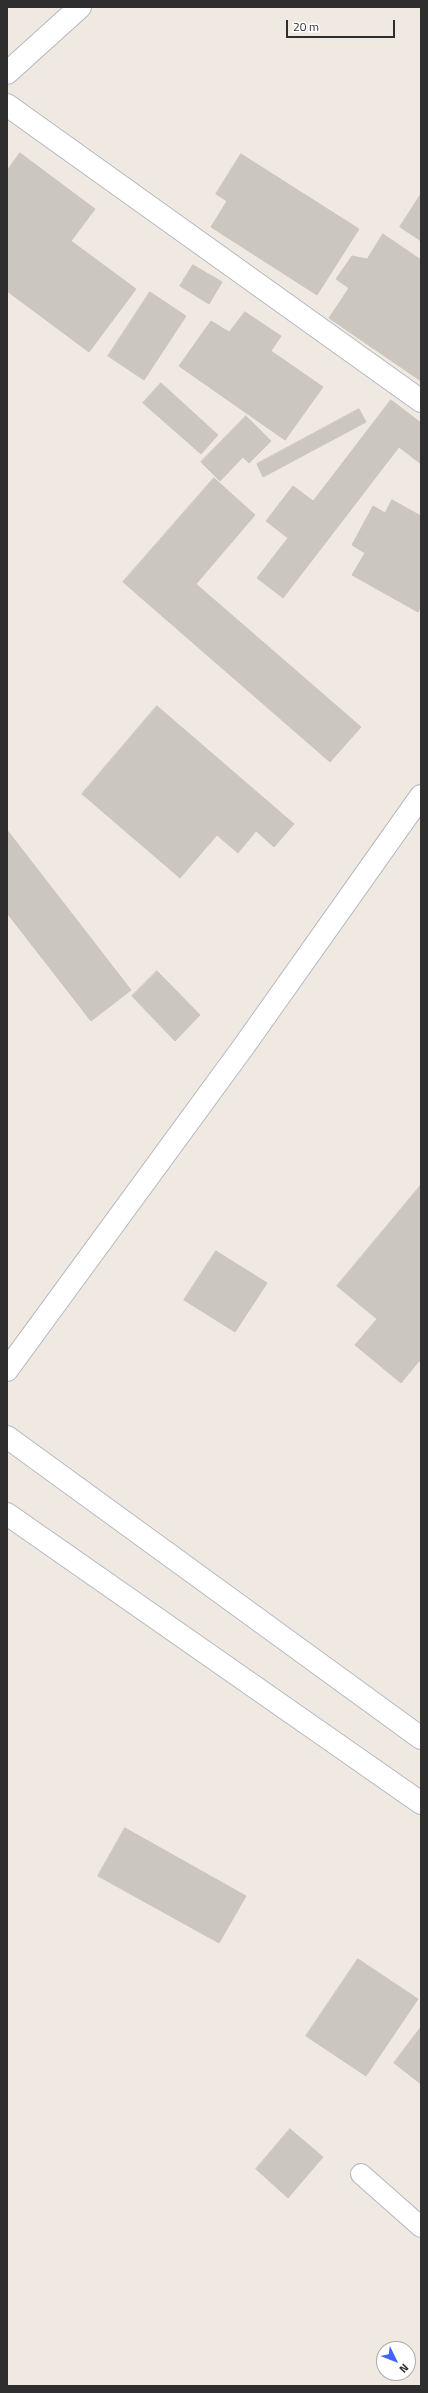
<!DOCTYPE html>
<style>
body{margin:0}
#map{position:relative;width:428px;height:2393px;overflow:hidden;background:#efe9e1;font-family:"Titillium Web",sans-serif}
canvas{display:block}
.frame{position:absolute;inset:0;border:8px solid #2e2e2e;pointer-events:none}
.north{position:absolute;left:376px;top:2341px;width:40px;height:40px;box-sizing:border-box;background:#fff;border:1px solid #ababab;border-radius:50%;rotate:133deg;font-size:11px;font-weight:700;line-height:16px;text-align:center;color:#2e2e2e}
.north::after{content:'';display:block;margin:auto;width:14px;height:18px;background:#4264fb;clip-path:polygon(50% 0,100% 100%,50% 72%,0 100%)}
.scale{position:absolute;left:286px;top:20px;width:109px;height:18px;box-sizing:border-box;border:2px solid #2e2e2e;border-top:0;padding-left:5px;font-size:12px;line-height:14px;white-space:nowrap;color:#2e2e2e;-webkit-text-stroke:3px #fff;paint-order:stroke}
</style>
<div id="map">
<canvas width="428" height="2393"></canvas>
<div class="frame"></div>
<div class="north">N</div>
<div class="scale">20 m</div>
</div>
<script>
const ctx = document.querySelector('canvas').getContext('2d');
ctx.lineJoin = 'round';
function fill(path, color) {
  ctx.fillStyle = color;
  ctx.fill(path, 'evenodd');
}
function trace(path, color, width, dash) {
  ctx.strokeStyle = color;
  ctx.lineWidth = width;
  ctx.lineCap = dash ? 'butt' : 'round';
  ctx.setLineDash(dash || []);
  ctx.stroke(path);
}
const building = new Path2D(`
 M20 153 95 209 71 241 136 289 89 352 7 291V171Z
 M241 154 359 229 317 295 211 227 227 201 216 194Z
 M421 194V241L400 227Z
 M383 234 421 260V381L329 318 349 288 336 279 352 256 367 259Z
 M193 265 222 282 209 304 180 286Z
 M150 292 186 316 144 380 108 356Z
 M245 312 281 336 271 351 323 387 285 440 179 366 211 321 229 332Z
 M161 383 218 435 201 454 143 403Z
 M391 400 421 423V464L399 447 283 598 257 578 288 538 266 521 293 486 313 501Z
 M359 409 366 422 263 477 257 464Z
 M246 416 271 441 249 463 243 457 220 481 201 462Z
 M214 478 255 515 196 584 361 727 330 762 123 582Z
 M392 500 421 516V607L418 612 352 575 365 553 352 545 373 506 385 513Z
 M157 706 294 824 274 847 256 831 238 853 217 835 180 878 82 794Z
 M7 830 131 990 91 1021 7 913Z
 M157 971 200 1015 175 1041 132 996Z
 M421 1185V1362L419 1361 401 1383 355 1345 377 1319 337 1286Z
 M216 1251 267 1283 235 1332 184 1300Z
 M125 1828 246 1896 219 1943 98 1876Z
 M358 1959 418 1999 366 2076 306 2036Z
 M421 2027V2084L394 2063Z
 M290 2129 323 2157 288 2198 256 2169Z`);
fill(building, '#cbc7bf');
trace(building, '#cbc5ba', 1);
const service = new Path2D(`
 M361 2174 421 2227`);
const minor = new Path2D(`
 M7 73 80 7
 M7 105 421 401
 M7 1370 244 1046 421 796`);
const tertiary = new Path2D(`
 M7 1437 421 1738
 M7 1514 421 1803`);
trace(service, '#b4b7c1', 22);
trace(minor, '#b4b7c1', 24);
trace(tertiary, '#b4b7c1', 24);
trace(service, '#fff', 20);
trace(minor, '#fff', 22);
trace(tertiary, '#fff', 22);
</script>
